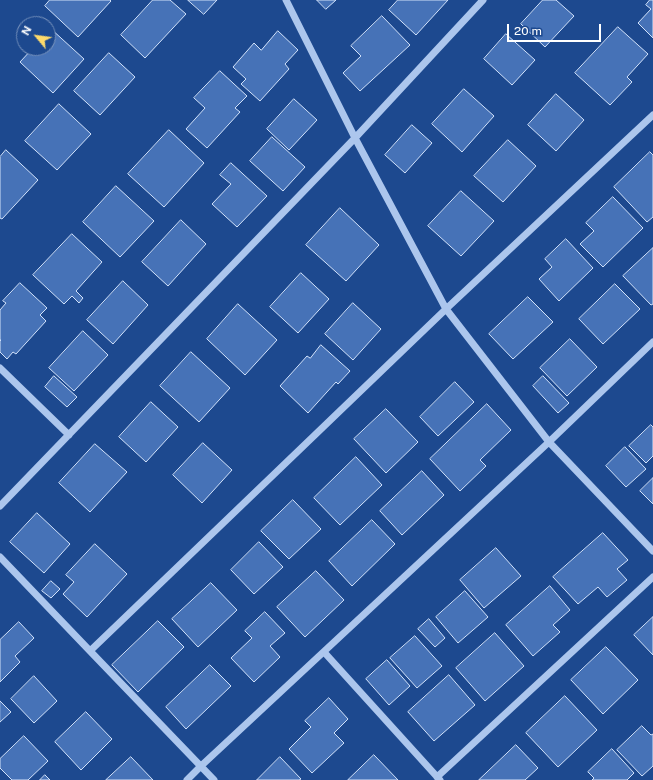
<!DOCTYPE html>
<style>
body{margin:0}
#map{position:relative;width:653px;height:780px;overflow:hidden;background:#1d498f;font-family:"Public Sans",sans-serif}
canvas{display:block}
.north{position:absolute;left:16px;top:16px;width:40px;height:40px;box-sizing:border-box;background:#1d498f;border:1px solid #7792bc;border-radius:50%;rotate:299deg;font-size:11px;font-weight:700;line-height:16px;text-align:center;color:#fff}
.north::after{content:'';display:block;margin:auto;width:14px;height:18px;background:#fdda6b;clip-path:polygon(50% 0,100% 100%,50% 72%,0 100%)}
.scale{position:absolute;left:507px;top:24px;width:94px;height:18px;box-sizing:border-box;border:2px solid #fff;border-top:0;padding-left:5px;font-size:12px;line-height:14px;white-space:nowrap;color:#fff;-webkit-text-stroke:3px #1d498f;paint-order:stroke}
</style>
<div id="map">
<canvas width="653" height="780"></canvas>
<div class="north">N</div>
<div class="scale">20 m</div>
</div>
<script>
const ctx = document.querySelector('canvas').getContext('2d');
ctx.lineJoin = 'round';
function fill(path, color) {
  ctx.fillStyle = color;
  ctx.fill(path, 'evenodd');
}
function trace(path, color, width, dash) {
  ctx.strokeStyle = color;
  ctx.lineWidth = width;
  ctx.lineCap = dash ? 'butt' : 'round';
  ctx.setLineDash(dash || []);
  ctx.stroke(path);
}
const building = new Path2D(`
 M50 0H110L111 1 78 37 45 6Z
 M153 0H170L186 14 145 58 121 35Z
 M188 0H217L204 14Z
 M317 0H336L326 9Z
 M398 0H448L416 35 389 10Z
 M543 0H556L574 16 545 47 521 24Z
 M650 0H653V38L638 23 651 9 646 5Z
 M382 16 410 45 360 91 343 73 361 56 351 46Z
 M618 27 648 54 627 77 632 82 610 105 575 73Z
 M50 28 84 59 53 93 20 62 33 48H48V31Z
 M278 31 298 50 285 64 289 69 260 101 241 84 246 79 233 67 254 43 261 50Z
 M506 34 535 60 512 85 484 59Z
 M109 53 135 77 100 115 74 91Z
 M220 71 247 96 235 108 240 112 207 148 186 129 205 108 194 98Z
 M464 89 494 116 462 152 432 124Z
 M556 94 584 120 556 151 528 125Z
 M294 99 317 120 289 150 267 129Z
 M59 104 91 134 57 170 25 141Z
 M412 125 432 143 405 173 385 155Z
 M169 130 204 163 164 207 128 174Z
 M272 137 305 167 283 191 250 161Z
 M508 140 536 166 503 202 474 176Z
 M6 150 38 180 2 219 0 218V157Z
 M650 152 653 155V217L647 222 614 187Z
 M231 163 267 196 237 227 212 204 231 184 220 175Z
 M116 186 154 221 120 257 83 222Z
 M461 191 494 221 461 256 428 226Z
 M613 197 643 228 603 267 580 244 594 231 586 223Z
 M340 208 379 245 346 281 306 245Z
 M181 220 206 244 168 286 142 262Z
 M72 234 102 262 76 291 83 298 79 303 72 296 64 304 33 275Z
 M566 239 593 268 559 301 539 279 552 267 545 259Z
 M653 248V304L651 305 623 276Z
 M301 273 329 299 298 333 270 307Z
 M123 281 148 305 113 344 87 320Z
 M20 283 47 308 40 315 46 321 16 354 13 352 7 359 0 352V341L1 340H0V310L6 303 3 301Z
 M615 284 640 309 603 344 579 319Z
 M528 297 553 322 513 359 489 334Z
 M353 303 381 329 353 360 325 334Z
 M238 304 277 340 245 375 207 339Z
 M83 331 108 355 74 391 49 368Z
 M570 339 597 367 567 396 540 368Z
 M321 345 350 371 338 384 336 382 308 413 280 386 307 356 310 358Z
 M191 352 230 388 199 422 160 386Z
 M54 376 77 397 67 407 45 387Z
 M543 376 569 403 558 413 533 386Z
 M455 382 474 402 438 436 420 417Z
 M151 402 178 427 146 462 119 437Z
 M487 404 511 430 480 460 486 466 460 491 430 459Z
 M386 409 418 442 386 473 354 439Z
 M651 425 653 427V456L646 463 629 446Z
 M203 443 232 470 202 503 173 475Z
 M95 444 127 472 90 512 59 483Z
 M625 447 646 469 626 487 606 466Z
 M356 457 382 485 340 525 314 498Z
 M422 471 444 495 402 535 380 511Z
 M653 478V504L640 491Z
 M293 500 321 529 289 559 261 531Z
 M37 513 70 544 44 573 10 542Z
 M372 520 395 544 352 586 329 561Z
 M603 533 628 560 617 569 627 580 607 597 598 587 578 604 553 577Z
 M259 542 283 567 254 594 231 570Z
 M95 544 127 574 87 617 63 594 74 582 66 575Z
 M496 548 521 576 484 608 460 580Z
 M316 571 344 600 305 637 277 607Z
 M51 581 60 589 51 598 42 591Z
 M211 583 237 610 198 647 172 619Z
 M550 586 570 610 553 625 560 632 533 656 506 625Z
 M465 591 488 617 458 643 436 617Z
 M265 612 285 633 270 646 280 657 254 682 231 658 252 638 245 631Z
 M653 617V655L634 635Z
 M429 619 445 638 435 647 418 629Z
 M158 621 184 647 138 692 112 665Z
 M19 622 34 638 15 656 20 662 0 682V640Z
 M495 633 524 666 485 701 456 668Z
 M415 636 442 666 417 688 390 658Z
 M606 647 638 680 603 714 571 680Z
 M387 660 410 686 389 705 366 679Z
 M210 665 231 686 186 729 166 707Z
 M449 675 475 705 434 741 408 712Z
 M34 676 57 701 34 723 11 699Z
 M565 696 597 730 558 767 526 733Z
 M329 698 348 719 334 733 344 743 312 773 289 749 311 727 305 721Z
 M0 701 11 712 0 722Z
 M86 712 112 739 81 770 55 742Z
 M642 726 651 735 653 734V766L642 776 617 750Z
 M24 736 48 761 28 780H12L0 768V759Z
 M516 745 538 768 525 780H479Z
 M612 749 634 773 627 780H592L594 778 588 772Z
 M374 755 398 780H348Z
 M131 757 153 780H106Z
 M280 757 301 779 299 780H257Z
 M45 775 50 780H40Z`);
fill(building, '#4672b7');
trace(building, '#d2e2fa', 1);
trace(new Path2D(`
 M286 0 355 138 446 309 549 442 653 551
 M0 368 69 435
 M0 506 355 138 483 0
 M0 557 90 651 214 780
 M90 651 446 309 653 115
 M324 652 440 780
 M437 777 653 577
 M187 780 201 766 549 442 653 342`), '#acc6ed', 7);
</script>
